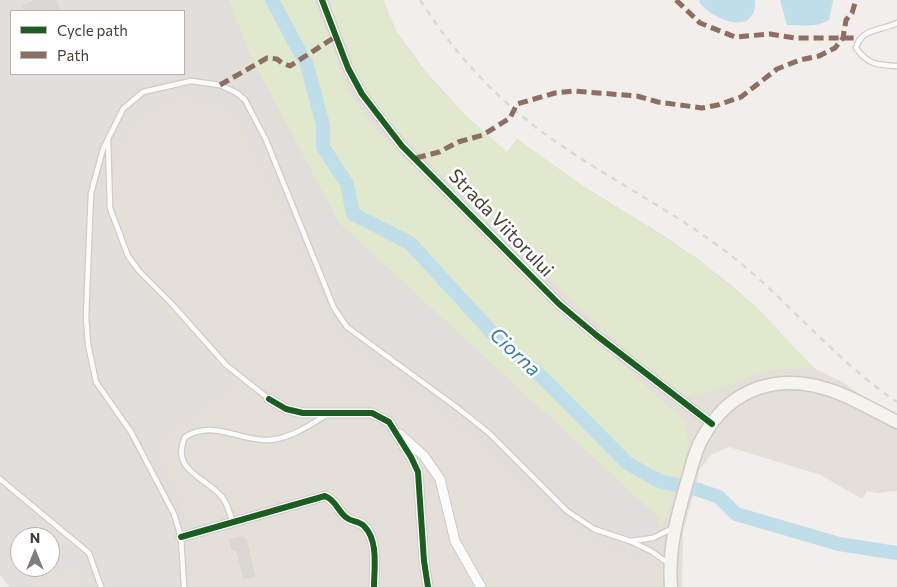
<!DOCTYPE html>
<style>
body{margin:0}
#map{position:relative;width:897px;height:587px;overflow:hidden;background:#f1eeeb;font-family:Commissioner,sans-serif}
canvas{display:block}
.legend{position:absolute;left:10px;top:10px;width:175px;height:65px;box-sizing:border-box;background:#fff;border:1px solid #b5b2af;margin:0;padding:6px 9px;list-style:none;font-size:15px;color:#463f38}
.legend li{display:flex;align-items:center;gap:10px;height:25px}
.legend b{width:25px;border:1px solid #b5b2af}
.north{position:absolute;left:10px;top:527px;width:50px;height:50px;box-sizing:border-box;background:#fff;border:1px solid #b5b2af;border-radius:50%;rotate:0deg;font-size:14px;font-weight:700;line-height:20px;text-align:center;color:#463f38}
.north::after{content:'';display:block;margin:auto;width:18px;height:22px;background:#827c77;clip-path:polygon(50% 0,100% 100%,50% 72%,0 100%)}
</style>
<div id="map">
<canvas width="897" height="587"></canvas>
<ul class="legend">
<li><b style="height:6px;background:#1b5e20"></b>Cycle path</li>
<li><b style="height:6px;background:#8d6e63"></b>Path</li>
</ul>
<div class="north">N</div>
</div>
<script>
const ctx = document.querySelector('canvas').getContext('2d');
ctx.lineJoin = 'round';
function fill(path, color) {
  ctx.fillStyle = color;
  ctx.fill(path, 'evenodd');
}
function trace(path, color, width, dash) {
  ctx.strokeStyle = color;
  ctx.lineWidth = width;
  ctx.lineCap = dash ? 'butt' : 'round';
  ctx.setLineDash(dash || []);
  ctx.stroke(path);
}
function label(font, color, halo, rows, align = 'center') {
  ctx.font = font + ' Commissioner,sans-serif';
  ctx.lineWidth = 5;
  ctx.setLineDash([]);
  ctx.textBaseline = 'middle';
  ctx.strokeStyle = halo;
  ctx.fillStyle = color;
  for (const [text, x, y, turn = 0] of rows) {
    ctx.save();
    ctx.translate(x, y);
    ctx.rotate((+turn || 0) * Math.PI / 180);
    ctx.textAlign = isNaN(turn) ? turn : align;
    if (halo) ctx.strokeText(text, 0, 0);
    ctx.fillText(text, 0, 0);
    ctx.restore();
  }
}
fill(new Path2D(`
 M0 0H383L397 32 426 72 466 116 507 152 517 139 580 184 669 239 729 283 757 308 814 368 844 383 870 401 897 416V491L877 493 867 491 862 499 821 475 729 447 711 455 700 469 683 533 682 587H9L0 574ZM11 11H184V74H11ZM20 537H50V567H20Z`), '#e4dfd9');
fill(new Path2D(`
 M0 0H229L249 53 339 223 659 519 654 564 586 537 429 400 340 335 235 110 181 96 144 113 118 145 101 205 127 271 233 386 154 445 184 510 194 547V587H83L79 566 33 581 34 587H9L0 574ZM11 11H184V74H11ZM20 537H50V567H20Z`), '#e2dedb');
fill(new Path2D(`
 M229 0H315L347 89 374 127 516 269 684 420 689 446 665 520 658 526 659 518 339 223 249 53Z
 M329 0H383C388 10 391 22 397 32 423 79 467 117 507 152L517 139 580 184 697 258 757 308 814 368 769 370 700 395H685L631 356 484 218 393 126 372 99 356 70Z`), '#e0e8ce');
fill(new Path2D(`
 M700 0H755C757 38 713 20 699 2Z
 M780 0H833L829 20C816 28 801 25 787 25Z`), '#c0ddea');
trace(new Path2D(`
 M272 0 307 65 323 125V147L347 184 353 214 410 243 496 337 545 380 627 463 659 481 699 490 719 497 736 514 839 544 897 553`), '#c0ddea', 14);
const building = new Path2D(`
 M38 0H56L60 11H25L23 6Z
 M243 537 246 539 255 576 244 578 236 549 232 550 230 540Z`);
fill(building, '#dad7d4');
trace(building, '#d9d5d1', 1);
const service = new Path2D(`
 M897 23C881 31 861 28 856 48 868 65 878 65 897 66
 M108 140 110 208 128 256 139 271 171 303 226 365 269 399
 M0 479 89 553 101 587
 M233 523C230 515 228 504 222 497 206 477 170 471 185 437 214 419 237 441 268 440 290 439 310 425 328 414
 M630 541 651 551 668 563
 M184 587 181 537 174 514 131 432 96 382 88 344 86 317 91 193 103 149 123 109 143 92 191 81 220 85 237 93 245 100 266 140 334 308 347 327 459 409 489 433 567 511 594 529 630 541 653 538 673 528`);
const minor = new Path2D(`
 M322 0 348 68 362 94 402 146 559 304 596 335 712 424
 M269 399 286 409 303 413H372L389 422 411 457 418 472 424 561 428 587
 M400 434 424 456 440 479 455 541 481 587
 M181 537 325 496C336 500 338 512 347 518 352 522 359 521 364 526 379 541 374 569 374 587`);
const secondary = new Path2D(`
 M671 587C668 549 677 516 688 479 692 465 695 450 703 437 732 385 782 372 836 392 857 400 877 412 897 422`);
trace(service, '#ceccc9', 7);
trace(minor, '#ceccc9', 11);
trace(secondary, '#cfcac3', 15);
trace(service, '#fdfcfc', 4.5);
trace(minor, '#fdfcfc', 9);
trace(secondary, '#f6f4f0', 12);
trace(new Path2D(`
 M420 0C454 53 497 100 549 137 605 177 668 208 724 250 785 296 833 359 897 402`), '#d9d9d8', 2.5, [6, 6]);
trace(new Path2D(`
 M676 0 700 23 735 37 770 34 795 38H858
 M220 85 267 58 277 59 282 63 290 66 335 37
 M416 158 439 152 458 142 483 135 510 118 517 104 555 93 573 91 637 96 658 102 702 108 718 105 741 97 777 69 800 60 819 56 835 48 843 38 846 20 852 13 856 0`), '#8d6e63', 5, [10, 5]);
trace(new Path2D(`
 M322 0 348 68 362 94 402 146 559 304 596 335 712 424
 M269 399 286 409 303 413H372L389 422 411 457 418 472 424 561 428 587
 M181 537 325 496C336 500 338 512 347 518 352 522 359 521 364 526 379 541 374 569 374 587`), '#1b5e20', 6);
label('19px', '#463f38', '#fff', [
 ["Strada Viitorului",501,223,46]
]);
label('italic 20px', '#397da0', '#fff', [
 ["Ciorna",515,352,43]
]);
</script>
